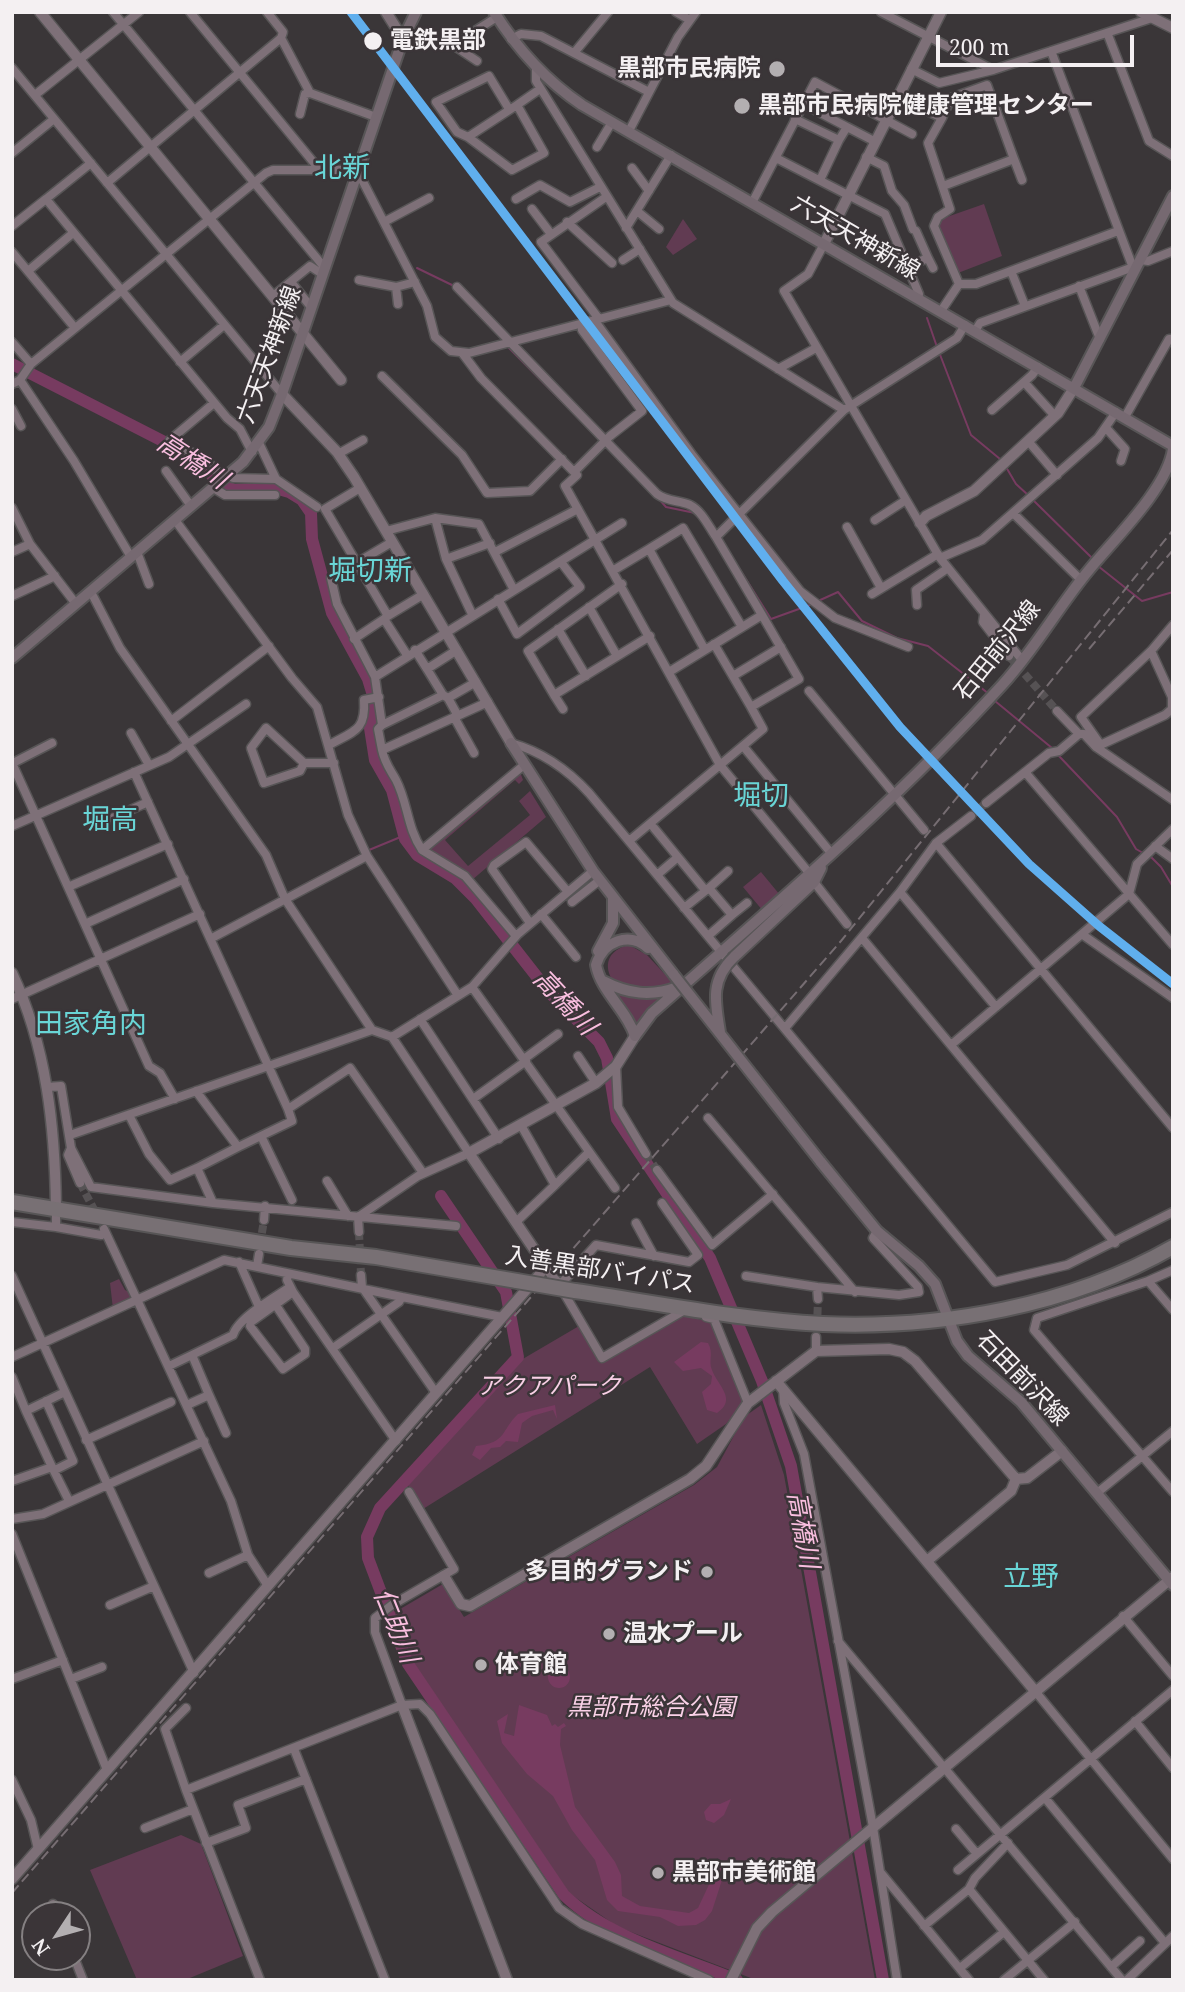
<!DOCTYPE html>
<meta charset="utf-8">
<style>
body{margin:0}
#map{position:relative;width:1185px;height:1992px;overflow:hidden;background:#3a3638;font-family:"Noto Serif",serif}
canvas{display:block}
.frame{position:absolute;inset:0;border:14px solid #f4f0f2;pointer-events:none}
.north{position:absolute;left:21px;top:1901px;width:70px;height:70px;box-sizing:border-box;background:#3b3538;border:2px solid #858082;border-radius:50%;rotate:234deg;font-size:19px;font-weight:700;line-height:28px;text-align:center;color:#f4f0f2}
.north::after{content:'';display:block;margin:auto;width:24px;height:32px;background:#b3afb1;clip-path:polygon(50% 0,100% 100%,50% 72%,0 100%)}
.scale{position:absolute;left:936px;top:35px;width:198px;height:32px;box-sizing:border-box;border:4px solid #f4f0f2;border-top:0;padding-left:9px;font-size:21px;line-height:24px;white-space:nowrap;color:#f4f0f2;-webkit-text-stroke:5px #3b3538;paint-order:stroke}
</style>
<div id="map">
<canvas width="1185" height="1992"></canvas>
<div class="frame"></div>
<div class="north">N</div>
<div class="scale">200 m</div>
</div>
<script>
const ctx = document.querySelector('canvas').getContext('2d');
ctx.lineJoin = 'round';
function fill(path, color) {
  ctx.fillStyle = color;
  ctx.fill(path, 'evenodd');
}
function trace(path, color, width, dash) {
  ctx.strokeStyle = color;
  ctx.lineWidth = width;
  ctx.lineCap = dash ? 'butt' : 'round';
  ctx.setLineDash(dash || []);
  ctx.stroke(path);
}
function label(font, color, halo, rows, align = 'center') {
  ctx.font = font + ' "Noto Serif","Noto Sans JP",serif';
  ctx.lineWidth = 5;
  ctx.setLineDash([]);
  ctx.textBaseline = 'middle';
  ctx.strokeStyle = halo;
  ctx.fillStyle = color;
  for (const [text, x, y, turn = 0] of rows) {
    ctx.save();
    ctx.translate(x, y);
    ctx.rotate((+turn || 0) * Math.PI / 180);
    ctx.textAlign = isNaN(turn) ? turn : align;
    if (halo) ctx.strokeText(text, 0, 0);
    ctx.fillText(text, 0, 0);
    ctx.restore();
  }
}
fill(new Path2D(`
 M984 204 1002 256 958 273 939 227 941 219Z
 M683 219 697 239 673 255 666 247Z
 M520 772 523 780 519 784 515 780 445 840 468 866 530 815 519 801 530 791 546 817 472 880 450 862 427 850Z
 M761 872 780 895 763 911 743 887Z
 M629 945 647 955 674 984 652 990 614 983C602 965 608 950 629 945Z
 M615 993 644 999 668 994 638 1026Z
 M119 1279 125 1290 133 1294V1299L113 1309 110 1283Z
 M681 1315 711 1322 744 1402 726 1424 697 1444 650 1367 423 1509 408 1485 521 1360 579 1326 600 1363Z
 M761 1405 784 1475 875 1980H756L618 1927 569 1893 413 1662 395 1612 443 1584 464 1617 694 1485 717 1467 744 1417Z
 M181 1835 201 1844 243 1956 185 1980H137L90 1870Z`), '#613b52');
fill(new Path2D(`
 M701 1342 708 1343C714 1353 708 1361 712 1370 717 1385 738 1399 717 1413L707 1410 702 1392 711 1384 712 1376 701 1368 683 1371 674 1362Z
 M555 1405 557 1419 553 1410 532 1416 522 1423 518 1442 506 1441 500 1447 491 1448 480 1460 472 1455 476 1446C507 1443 501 1430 518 1414Z
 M548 1677a11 11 0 1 1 22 0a11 11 0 1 1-22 0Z
 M519 1705 547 1715 552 1726 555 1724 558 1727 564 1723 566 1726 561 1729 560 1745 575 1807 615 1862 621 1875 622 1896 640 1906 689 1913 698 1908 713 1876 724 1864 730 1871 722 1880 712 1911 705 1920 696 1925 678 1926 660 1917 618 1911 607 1900 595 1860 572 1830 553 1796 527 1774 502 1743 497 1721 508 1714 504 1733 514 1736Z
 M731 1799 724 1815 714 1823 706 1820 704 1812 711 1804H720Z`), '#773b60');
trace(new Path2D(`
 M417 268 454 286
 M927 318 937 347
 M506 345 598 438
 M939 352 971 435 1000 459
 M1006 467 1016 484 1028 495
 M659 499 666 507 695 513
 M1032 499 1093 559
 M722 541 771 619 810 605
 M1098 566 1142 601 1173 592
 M818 601 838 592 862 621 897 638 928 646 989 694
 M995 701 1052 748
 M1058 755 1117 817 1136 849 1143 853
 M369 850 403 836
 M1151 857 1161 867 1173 887
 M285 895 364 853`), '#773b60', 2);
trace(new Path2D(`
 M12 364 190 455 204 465 216 481 234 490 275 488 289 492 302 500 311 513 312 539 332 613 368 679 375 702 370 728 375 760 392 790 405 839 417 855 455 878 476 899 548 991 599 1042 607 1058 617 1119 710 1258 762 1381 791 1466 883 1980
 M441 1196 506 1292 518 1357 380 1508 367 1537 368 1558 408 1664 564 1895C610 1939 678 1956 737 1980`), '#773b60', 12);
trace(new Path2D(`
 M1009 656 1057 711
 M971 816 986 803
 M646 1154 657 1170
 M80 1183 98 1217
 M359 1232 361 1275
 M260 1245 264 1220
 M817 1327 818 1299`), '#565254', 8, [8, 4]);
const minor = new Path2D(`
 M113 12 324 267
 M190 12 319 169
 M267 12 283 32 281 38 310 93
 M676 12 690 20
 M881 12 993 70 1152 18
 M1108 35 1149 141 1173 156
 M511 39 521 34 541 36 649 92
 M1051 51 1132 265
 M574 53 608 12
 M477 61 453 45 497 17
 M536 67V81L673 303 844 410
 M12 68 282 394
 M911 69 939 83 993 70
 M35 95 139 12
 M897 97 942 118 928 143 950 209 938 217 934 226 959 284 941 311
 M803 104 847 127
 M517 105 540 89
 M300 114 305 94 310 93 376 117
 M942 118 951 98 987 85 1014 159 943 186
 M795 119 839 140 820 180
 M629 131 678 37 696 12
 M468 137 512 170 544 153 517 105 468 137 457 132 436 102 489 76 509 109
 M839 140 847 127 874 141
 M597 147 612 122
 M12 153 54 119
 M866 157 884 166 892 191 904 205 913 229
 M776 158 885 214 919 294 918 299
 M1014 159 1022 180
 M91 163 46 199 227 418 240 429 252 452
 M632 168 649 191
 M107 183 281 38
 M516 199 540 185 570 202 600 187
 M752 203 815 82 912 134
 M532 209 551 234
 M637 211 659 229
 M384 222 429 198
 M567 222 612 263
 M12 226 46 199
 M626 228 671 155
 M916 231 928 258
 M824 244 808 274 784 291 940 558 1022 660
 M12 252 75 328
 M623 260 640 249
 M1140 260 1148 261 1173 251
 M906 267 928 258 933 268
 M28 271 73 233
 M1011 271 1025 306
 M359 280 396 287
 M291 282 311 307
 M959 284H976L1118 231
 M1079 286 1100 339
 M457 287 657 494C668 502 679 500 690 505 702 511 709 527 716 537
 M273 296 310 266 322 274
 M398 304 396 287 415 282
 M599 319 541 242 606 197
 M595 321 693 456 800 591 835 618 908 647
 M975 331 980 323 1136 266
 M12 342 31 364
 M463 354 481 378 577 475 565 486 720 765 763 729 751 707 799 679 762 615 669 672
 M180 362 224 325
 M778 369 816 348
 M382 376 462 455 487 493 530 491 562 459
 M20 380 74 461 131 557
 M1024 382 1055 416
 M12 384 20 380 31 364 266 173 273 170H357L427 306 435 337 451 351 469 353 671 300
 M214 403 170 440 208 462 223 478
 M12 409 21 426
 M992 410 1032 375 1038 367
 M1125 417 1169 339H1173
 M1107 429 1125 449 1121 461
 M1028 441 1057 475
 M338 454 363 440
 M166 471 191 506
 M574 472 610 436 642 411 582 330
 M227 475 233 478 276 479 259 443
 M276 479 317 507
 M212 487 225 495H275
 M360 488 325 509 388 616
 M12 508 30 544 76 604
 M1013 513 1081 580
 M435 518 446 559
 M175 520 292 678 317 707 348 815 367 856 457 994
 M875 520 906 500
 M847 527 881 588
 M386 531 435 518 479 524 514 590
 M392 542 331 578 337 604 375 677 622 523
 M649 549 683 528 742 627
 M12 552 30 544
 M137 552 149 584
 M495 552 578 509
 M940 558 982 540 1098 438 1116 412
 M614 570 649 549 705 650
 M622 584 528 651 554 695 650 636
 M91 592 120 648 266 855 285 899 372 1030
 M872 594 938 554
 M12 596 55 576
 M498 599 517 634 580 587 561 562
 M917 605 916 590 948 568
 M589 607 617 656
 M472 614 446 559 490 543
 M762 615 716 537 844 410 957 338 965 325
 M984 615 983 622 1009 656
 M386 617 424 594
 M558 629 586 676
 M354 639 384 619 407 655
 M714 644 751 707
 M415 650 427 669
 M1151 651 1172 697V708
 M733 676 781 647
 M375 677 382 725 443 695 448 698
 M809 691 924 830
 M443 695 427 669 457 650
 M554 695 563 709
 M1057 711 1079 734H1084L1096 747 1173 800
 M458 716 448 698 476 682
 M454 717 474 753
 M171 721 269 646
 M382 725 378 729 382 750
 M131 733 149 765
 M511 743C543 752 567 769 589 793L995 1282 1067 1265 1173 1212
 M1100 744 1081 717 1151 651 1173 625
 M329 745C354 731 366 731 364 700L379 697
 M743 746 831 853
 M1096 747 1165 715 1173 708
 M12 763 149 1066 160 1073 175 1099
 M13 763 52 743
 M304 763 266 728 251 748 264 783 300 771 304 763H334
 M134 772 288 1109
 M1025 772 1173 945
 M986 803 1049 753 1059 751 1079 734
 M106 821 148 802
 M12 826 169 757 246 704
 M654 828 705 890
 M629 841 720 765 810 874
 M936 843 971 816
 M1155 846 1173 859
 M422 850C407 828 408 803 396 780 390 769 385 764 382 750L488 702
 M657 875 678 857
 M814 882 847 924
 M68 887 168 844
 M709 888 728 871
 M900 892 936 843 1173 1128
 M572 902 600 880
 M684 908 709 888 732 915 708 936
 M541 914 576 957
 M732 915 747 903
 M530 923 492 869 494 865 526 842 568 892
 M85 924 184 879
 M1083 935 1173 998
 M516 936 465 876 422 850 524 765
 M212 938 367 856
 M862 938 1115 1243
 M472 987 615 1188
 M12 999 200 914
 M420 1019 499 1139
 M786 1027 900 892 996 1007
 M392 1037 472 987 518 934 593 871
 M951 1045 1129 894 1137 864 1173 829
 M578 1056 596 1083
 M524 1059 558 1034
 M616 1066 618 1107 646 1154
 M47 1087 61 1086 71 1148 91 1187 213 1203
 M196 1091 238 1147 197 1168 213 1203 456 1226
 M473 1099 526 1061
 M129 1115 149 1154 170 1180 197 1168
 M708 1118 855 1292
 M522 1127 555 1185 589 1152
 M70 1135 372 1030 392 1037 469 1153 418 1176 358 1217 359 1232
 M261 1136 292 1200
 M238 1147 292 1121 288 1109 350 1068 423 1173
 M71 1148 68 1155 80 1183
 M657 1170 712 1245 773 1194
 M327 1181 348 1216
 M264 1220 265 1206
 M12 1222 56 1227V1208
 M516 1222 555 1185
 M636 1223 654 1256
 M56 1227 101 1235
 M104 1229 231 1501 248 1555 268 1586
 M239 1262 259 1307
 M257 1266 259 1254
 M543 1266 557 1281 602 1358 683 1311
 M288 1274 287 1280 293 1292 396 1441
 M361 1275 362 1287 436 1393
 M12 1276 194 1673
 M746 1276 817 1287 818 1299
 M1148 1281 1173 1270
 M560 1285 596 1245 689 1262 698 1255 662 1203
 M817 1287 899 1295 919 1292 918 1287 873 1238 877 1231
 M275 1304 305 1349V1354L283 1369 250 1326 251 1322 293 1292
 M1173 1310 1148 1281 1037 1318 1034 1330 1173 1492
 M706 1317 714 1319 748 1403
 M333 1348 399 1302 402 1297 502 1317
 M816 1351V1337
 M192 1355 233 1335C238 1318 275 1297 290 1287
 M12 1357 224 1260 402 1297
 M169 1366 192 1355 209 1395
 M12 1377 26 1411
 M783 1389 784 1403 804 1454 873 1827 897 1980
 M46 1401 73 1461 55 1470
 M187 1405 209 1395 226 1433
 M86 1440 171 1402
 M52 1467 26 1411 65 1392
 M12 1481 52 1467 69 1501
 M1097 1493 1173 1431
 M12 1519 43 1514 204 1441
 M12 1534 107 1770
 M209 1573 248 1555
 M110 1605 154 1586
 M1123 1616 1173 1676
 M838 1641 1122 1980
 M12 1679 63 1660
 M71 1679 102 1667
 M1035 1691 1173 1859
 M402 1705 375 1632V1618L392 1605 454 1569 409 1492
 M1135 1721 1173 1768
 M294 1749 385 1980
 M12 1780 31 1820 38 1849
 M186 1790 165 1729 186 1708
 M1045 1798 1165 1943
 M145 1828 193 1809
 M956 1829 977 1854
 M206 1843 246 1828 238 1805 306 1779
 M958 1870 1173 1690
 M881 1873 969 1980
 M969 1889 1044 1980
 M53 1904 57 1915
 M924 1926 969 1889 975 1878 1008 1843
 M74 1957 83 1980
 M1111 1967 1140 1941
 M960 1968 1004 1932
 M260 1980 186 1790 402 1705 420 1704 430 1714 559 1908 582 1924 709 1980
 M1004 1980 1075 1922
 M1127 1980 1173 1936`);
const tertiary = new Path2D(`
 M40 12 341 380
 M386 12 403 39
 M1141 12 1173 28
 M824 244 941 12
 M282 394 337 452 354 477 511 743
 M920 523 926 516 974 491 1058 413 1074 388
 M12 973C47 1047 55 1128 56 1208
 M776 1381 1035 1691
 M927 1561 1011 1491 1016 1479
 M444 1576 461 1604 470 1606 690 1479 706 1466 748 1403 816 1351 889 1349 903 1352 915 1361 1016 1479 1027 1478 1062 1451
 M402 1705 507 1980
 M12 1879 540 1274 542 1261 469 1153 596 1083 616 1066 635 1036
 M731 1980 757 1928 772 1912 1173 1577`);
const secondary = new Path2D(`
 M494 12C518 50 545 80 582 105L1173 446
 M1074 388 1173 196
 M12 658 243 462 269 427 282 394 403 39 416 12
 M511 743 593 871 674 975
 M598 951 613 923V898
 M734 957 814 882 821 868
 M603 981C628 994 651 997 678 987
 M635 1036 652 1013C772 907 895 803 1003 684 1035 649 1059 606 1089 570 1114 539 1167 489 1173 449
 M635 1036C627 1010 601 992 596 965 603 941 630 931 648 948
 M820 1161 877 1231 919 1266 935 1284 957 1341 968 1356 1021 1402 1173 1585`);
const trunk = new Path2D(`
 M12 1202 291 1248 376 1257 517 1281
 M575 1291C657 1303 741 1320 823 1324 941 1329 1070 1306 1173 1247`);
trace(minor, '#575556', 11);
trace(tertiary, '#575556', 13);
trace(secondary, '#575556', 14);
trace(trunk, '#575556', 18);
trace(minor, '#7e7078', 8);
trace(tertiary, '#7e7078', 10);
trace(secondary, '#766971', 10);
trace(trunk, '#787074', 14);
trace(new Path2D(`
 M1089 649 1173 550
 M12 1893 841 941 1173 530`), '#766d72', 2, [10, 5]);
const secondaryBridge = new Path2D(`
 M674 975 820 1161
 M720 1032C715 1002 710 980 734 957`);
const trunkBridge = new Path2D(`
 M517 1281 575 1291`);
trace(secondaryBridge, '#575556', 14, []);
trace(trunkBridge, '#575556', 18, []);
trace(secondaryBridge, '#766971', 10);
trace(trunkBridge, '#787074', 14);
trace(new Path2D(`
 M351 12 783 581 900 727 1029 864 1099 926 1173 984`), '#60afee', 9);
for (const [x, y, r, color] of [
 [373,41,10,"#f4f0f2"],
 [777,69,9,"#b3afb1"],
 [742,106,9,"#b3afb1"],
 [707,1572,7,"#b3afb1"],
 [609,1634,7,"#b3afb1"],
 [481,1665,7,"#b3afb1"],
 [658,1873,7,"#b3afb1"]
]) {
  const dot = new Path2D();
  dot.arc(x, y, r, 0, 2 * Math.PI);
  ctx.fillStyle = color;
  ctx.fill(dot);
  trace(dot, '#3b3538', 2.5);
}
label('bold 24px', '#f4f0f2', '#3b3538', [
 ["電鉄黒部",390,41]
], 'left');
label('bold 24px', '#f4f0f2', '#3b3538', [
 ["黒部市民病院",761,69,"right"],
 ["黒部市民病院健康管理センター",758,106],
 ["多目的グランド",693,1572,"right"],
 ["温水プール",623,1634],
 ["体育館",495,1665],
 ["黒部市美術館",672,1873]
], 'left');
label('24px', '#f4f0f2', '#3b3538', [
 ["六天天神新線",855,238,30],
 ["六天天神新線",270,355,-70],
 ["石田前沢線",998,651,-51],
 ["入善黒部バイパス",600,1271,9],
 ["石田前沢線",1022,1379,46]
]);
label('italic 24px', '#fad1e7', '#3b3538', [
 ["アクアパーク",549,1387],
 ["黒部市総合公園",651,1708]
]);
label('italic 26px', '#f9bedf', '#3b3538', [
 ["高橋川",192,462,33],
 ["高橋川",564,1003,47],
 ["高橋川",802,1530,80],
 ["仁助川",395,1626,68]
]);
label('28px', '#69d5d6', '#3b3538', [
 ["北新",342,169],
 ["堀切新",370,572],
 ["堀切",761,797],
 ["堀高",110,821],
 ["田家角内",91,1025],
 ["立野",1031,1578]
]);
</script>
